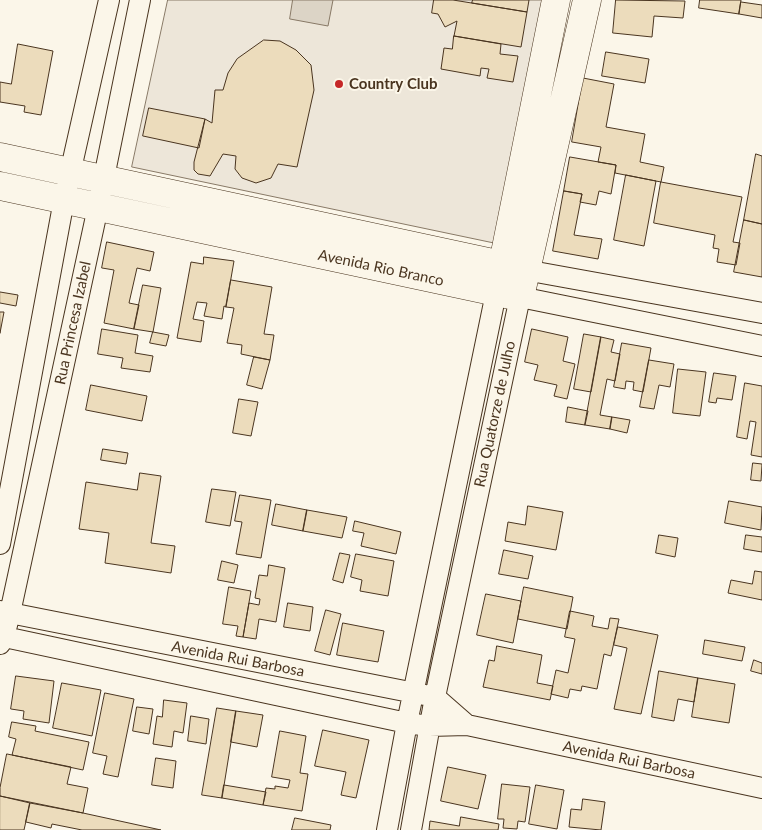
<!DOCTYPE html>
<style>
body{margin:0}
canvas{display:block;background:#fbf6e9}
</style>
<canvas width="762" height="830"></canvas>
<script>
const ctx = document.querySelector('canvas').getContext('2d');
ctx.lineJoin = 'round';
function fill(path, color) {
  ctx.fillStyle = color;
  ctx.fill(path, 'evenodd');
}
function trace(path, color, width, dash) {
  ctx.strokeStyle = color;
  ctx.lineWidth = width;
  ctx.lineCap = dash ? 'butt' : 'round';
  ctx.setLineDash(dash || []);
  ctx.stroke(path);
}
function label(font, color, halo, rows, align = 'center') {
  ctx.font = font + ' Lato,sans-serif';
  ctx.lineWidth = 4;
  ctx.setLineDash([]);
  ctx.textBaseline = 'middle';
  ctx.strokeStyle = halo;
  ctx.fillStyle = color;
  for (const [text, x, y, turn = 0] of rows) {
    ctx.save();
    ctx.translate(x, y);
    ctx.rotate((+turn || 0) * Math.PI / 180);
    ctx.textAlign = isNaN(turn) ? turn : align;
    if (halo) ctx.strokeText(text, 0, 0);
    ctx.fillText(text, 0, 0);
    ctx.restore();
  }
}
const green = new Path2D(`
 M168 0H545L494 243 132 167Z`);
fill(green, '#ede6d9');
trace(green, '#887966', 1);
const water = new Path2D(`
 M293 0H333L328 26 290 19Z`);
fill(water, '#dcd4c6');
trace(water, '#887966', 1);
const building = new Path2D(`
 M434 0H453L527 12 521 47 454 36 457 21 445 27 438 14 432 13Z
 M473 0H529L527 12 472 3Z
 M616 0 685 1 683 18 654 16 652 37 613 33Z
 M700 0H741L739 14 699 8Z
 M741 2 762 5V18L739 14Z
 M454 36 501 44 500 54 518 56 513 82 487 78 489 69 481 68 480 76 441 69 444 48 452 49Z
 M264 40 280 41 296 50 311 65 314 90 297 167 278 164 271 178 256 183 242 178 235 169 236 156 223 154 210 176 198 174 194 170V162L205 119 212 123 215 90H223L228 73 237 59Z
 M18 44 53 51 41 115 24 112 25 106 0 102V82L11 84Z
 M606 52 649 59 645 83 602 76Z
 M583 78 614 84 606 127 645 134 640 162 664 167 661 182 615 173 616 165 598 162 601 147 572 142Z
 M149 108 205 119 199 148 143 136Z
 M756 154 762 156V224L744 220Z
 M570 157 616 165 611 194 599 191 596 205 580 202 582 194 564 191Z
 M626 175 656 181 644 246 614 240Z
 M661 182 742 197 733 242 740 243 736 265 717 262 719 249 713 248 715 235 654 223Z
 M564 191 582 194 574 235 602 239 598 259 553 251Z
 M744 220 762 224V277L734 272Z
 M107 242 154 252 150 271 137 268 129 303 139 305 134 329 104 323 114 270 102 268Z
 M204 257 234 261 226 307 224 306 222 319 204 316 207 303 197 302 193 319 204 321 201 342 177 338 191 262 203 264Z
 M231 280 272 287 264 334 274 335 270 360 241 354 242 345 227 343 234 308 226 307Z
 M143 285 161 288 153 332 134 329Z
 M0 292 18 295 16 306 0 303Z
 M0 312H4L0 333Z
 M102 329 138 335 135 353 153 356 150 372 121 368 123 358 98 354Z
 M532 329 568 337 563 361 575 364 567 399 554 396 557 385 534 380 538 365 525 362Z
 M153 332 169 335 166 346 150 343Z
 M584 334 601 337 591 392 574 389Z
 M601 337 614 340 611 352 620 354 615 381 607 379 600 415 612 417 610 429 585 425Z
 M622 343 651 348 643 392 633 390 634 382 626 381 625 389 614 387Z
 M254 357 270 360 262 389 247 385Z
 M649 360 674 364 670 387 659 385 654 409 640 407Z
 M678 369 706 372 700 416 673 413Z
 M714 373 736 376 732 400 717 398 716 403 709 402Z
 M745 383 762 386V457L751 455 756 422 750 421 747 439 737 437Z
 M91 385 147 396 142 421 86 410Z
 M239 399 258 402 251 436 233 433Z
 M568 407 588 411 585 425 566 422Z
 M612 417 630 420 627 433 610 429Z
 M103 449 128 453 126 464 101 460Z
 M753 463 762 464 761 481 751 480Z
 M140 473 161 476 151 543 175 546 171 573 105 563 109 533 79 529 86 482 137 490Z
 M212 489 236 492 230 526 206 522Z
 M240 495 271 500 261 558 236 554 242 522 235 521Z
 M729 501 762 507 761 530 725 523Z
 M276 504 307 510 303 531 272 525Z
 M528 506 563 512 556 550 505 541 508 522 525 525Z
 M307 510 347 517 342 538 303 531Z
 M355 521 401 532 396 554 361 546 364 533 353 531Z
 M659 535 678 538 675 557 656 553Z
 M746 535 762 537V552L744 549Z
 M504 550 533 556 528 579 499 574Z
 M340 553 350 555 343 583 333 580Z
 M356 554 394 561 388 596 360 591 362 580 351 577Z
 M222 561 238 565 234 583 218 580Z
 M269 565 285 568 276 622 259 619 256 639 243 637 249 603 259 605 260 599 255 598 259 575 267 576Z
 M755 571 762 572V600L728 593 731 580 752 584Z
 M229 587 251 591 243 637 236 636 238 626 223 624Z
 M524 587 573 597 567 629 518 619Z
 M486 594 521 601 513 643 477 635Z
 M288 603 313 607 310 631 284 627Z
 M326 610 341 614 330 655 315 651Z
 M570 611 594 616 592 626 608 629 610 618 619 619 611 656 604 654 597 689 582 686 581 691 570 689 568 698 551 694 556 670 568 673 575 639 565 637Z
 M343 623 384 631 378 662 337 655Z
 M618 627 658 635 641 714 614 709 627 648 614 645Z
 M705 640 745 647 742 661 703 654Z
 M497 646 542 655 537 683 553 686 550 700 483 687 489 660 494 661Z
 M754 660 762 663V674L751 671Z
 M659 671 698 678 694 702 678 699 674 721 652 717Z
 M16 676 54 681 49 723 23 719 24 711 11 709Z
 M698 678 735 684 729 723 692 717Z
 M62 683 101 690 92 736 53 728Z
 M105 693 134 699 118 777 103 774 107 756 93 753Z
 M164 700 187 703 183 733 174 731 172 747 153 744 157 716 162 717Z
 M137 707 153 709 149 734 133 731Z
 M217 708 236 711 222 798 202 795Z
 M236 711 263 715 257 747 231 742Z
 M191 716 209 719 206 744 188 741Z
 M12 722 36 726 35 731 89 742 83 770 12 755 16 739 9 737Z
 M323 730 369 740 356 798 341 795 346 772 315 766Z
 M280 731 306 736 300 773 308 774 302 811 263 805 266 788 275 789V786L288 788 290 780 272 777Z
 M7 754 71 767 67 784 88 788 83 813 0 796V788Z
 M156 758 176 761 173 788 152 785Z
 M448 767 486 775 478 809 441 801Z
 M502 784 530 787 525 822 518 821 517 829 503 828 504 819H498Z
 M224 785 266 792 263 805 222 798Z
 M536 785 564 790 557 829 529 824Z
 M0 796 30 803 24 830H0Z
 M583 799 605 802 601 830 569 827 571 809 581 810Z
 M30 803 83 813 161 830H82L52 824 51 828 26 822Z
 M461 817 499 824 498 830H429L430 821 459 826Z
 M295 818 331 825 330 830H292Z`);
fill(building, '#ecdcbc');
trace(building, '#4a3520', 1);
const street = new Path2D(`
 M525 270 762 313
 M0 544 64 200 109 0
 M0 611 435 697 467 725
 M0 636 407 723 429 726 467 725 762 788
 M0 644 4 637 10 613 98 207 140 0
 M387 830 407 723 496 293
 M411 830 435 697 520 297 762 346`);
const secondary = new Path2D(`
 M0 157 525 270
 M0 186 520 297 587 0
 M499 283 556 0`);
trace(street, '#4a3520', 22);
trace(secondary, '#4a3520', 29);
trace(street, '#fbf6e9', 20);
trace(secondary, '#fbf6e9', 28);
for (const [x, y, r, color] of [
 [339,84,5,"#c62828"]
]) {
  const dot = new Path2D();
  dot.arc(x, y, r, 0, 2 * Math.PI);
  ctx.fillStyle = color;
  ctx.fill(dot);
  trace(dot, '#fbf6e9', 2);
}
label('bold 15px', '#4a3520', '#fbf6e9', [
 ["Country Club",349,84]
], 'left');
label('15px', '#4a3520', '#fbf6e9', [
 ["Avenida Rio Branco",381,268,12],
 ["Rua Princesa Izabel",73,323,-78],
 ["Rua Quatorze de Julho",495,414,-78],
 ["Avenida Rui Barbosa",238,659,11],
 ["Avenida Rui Barbosa",629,760,12]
]);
</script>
